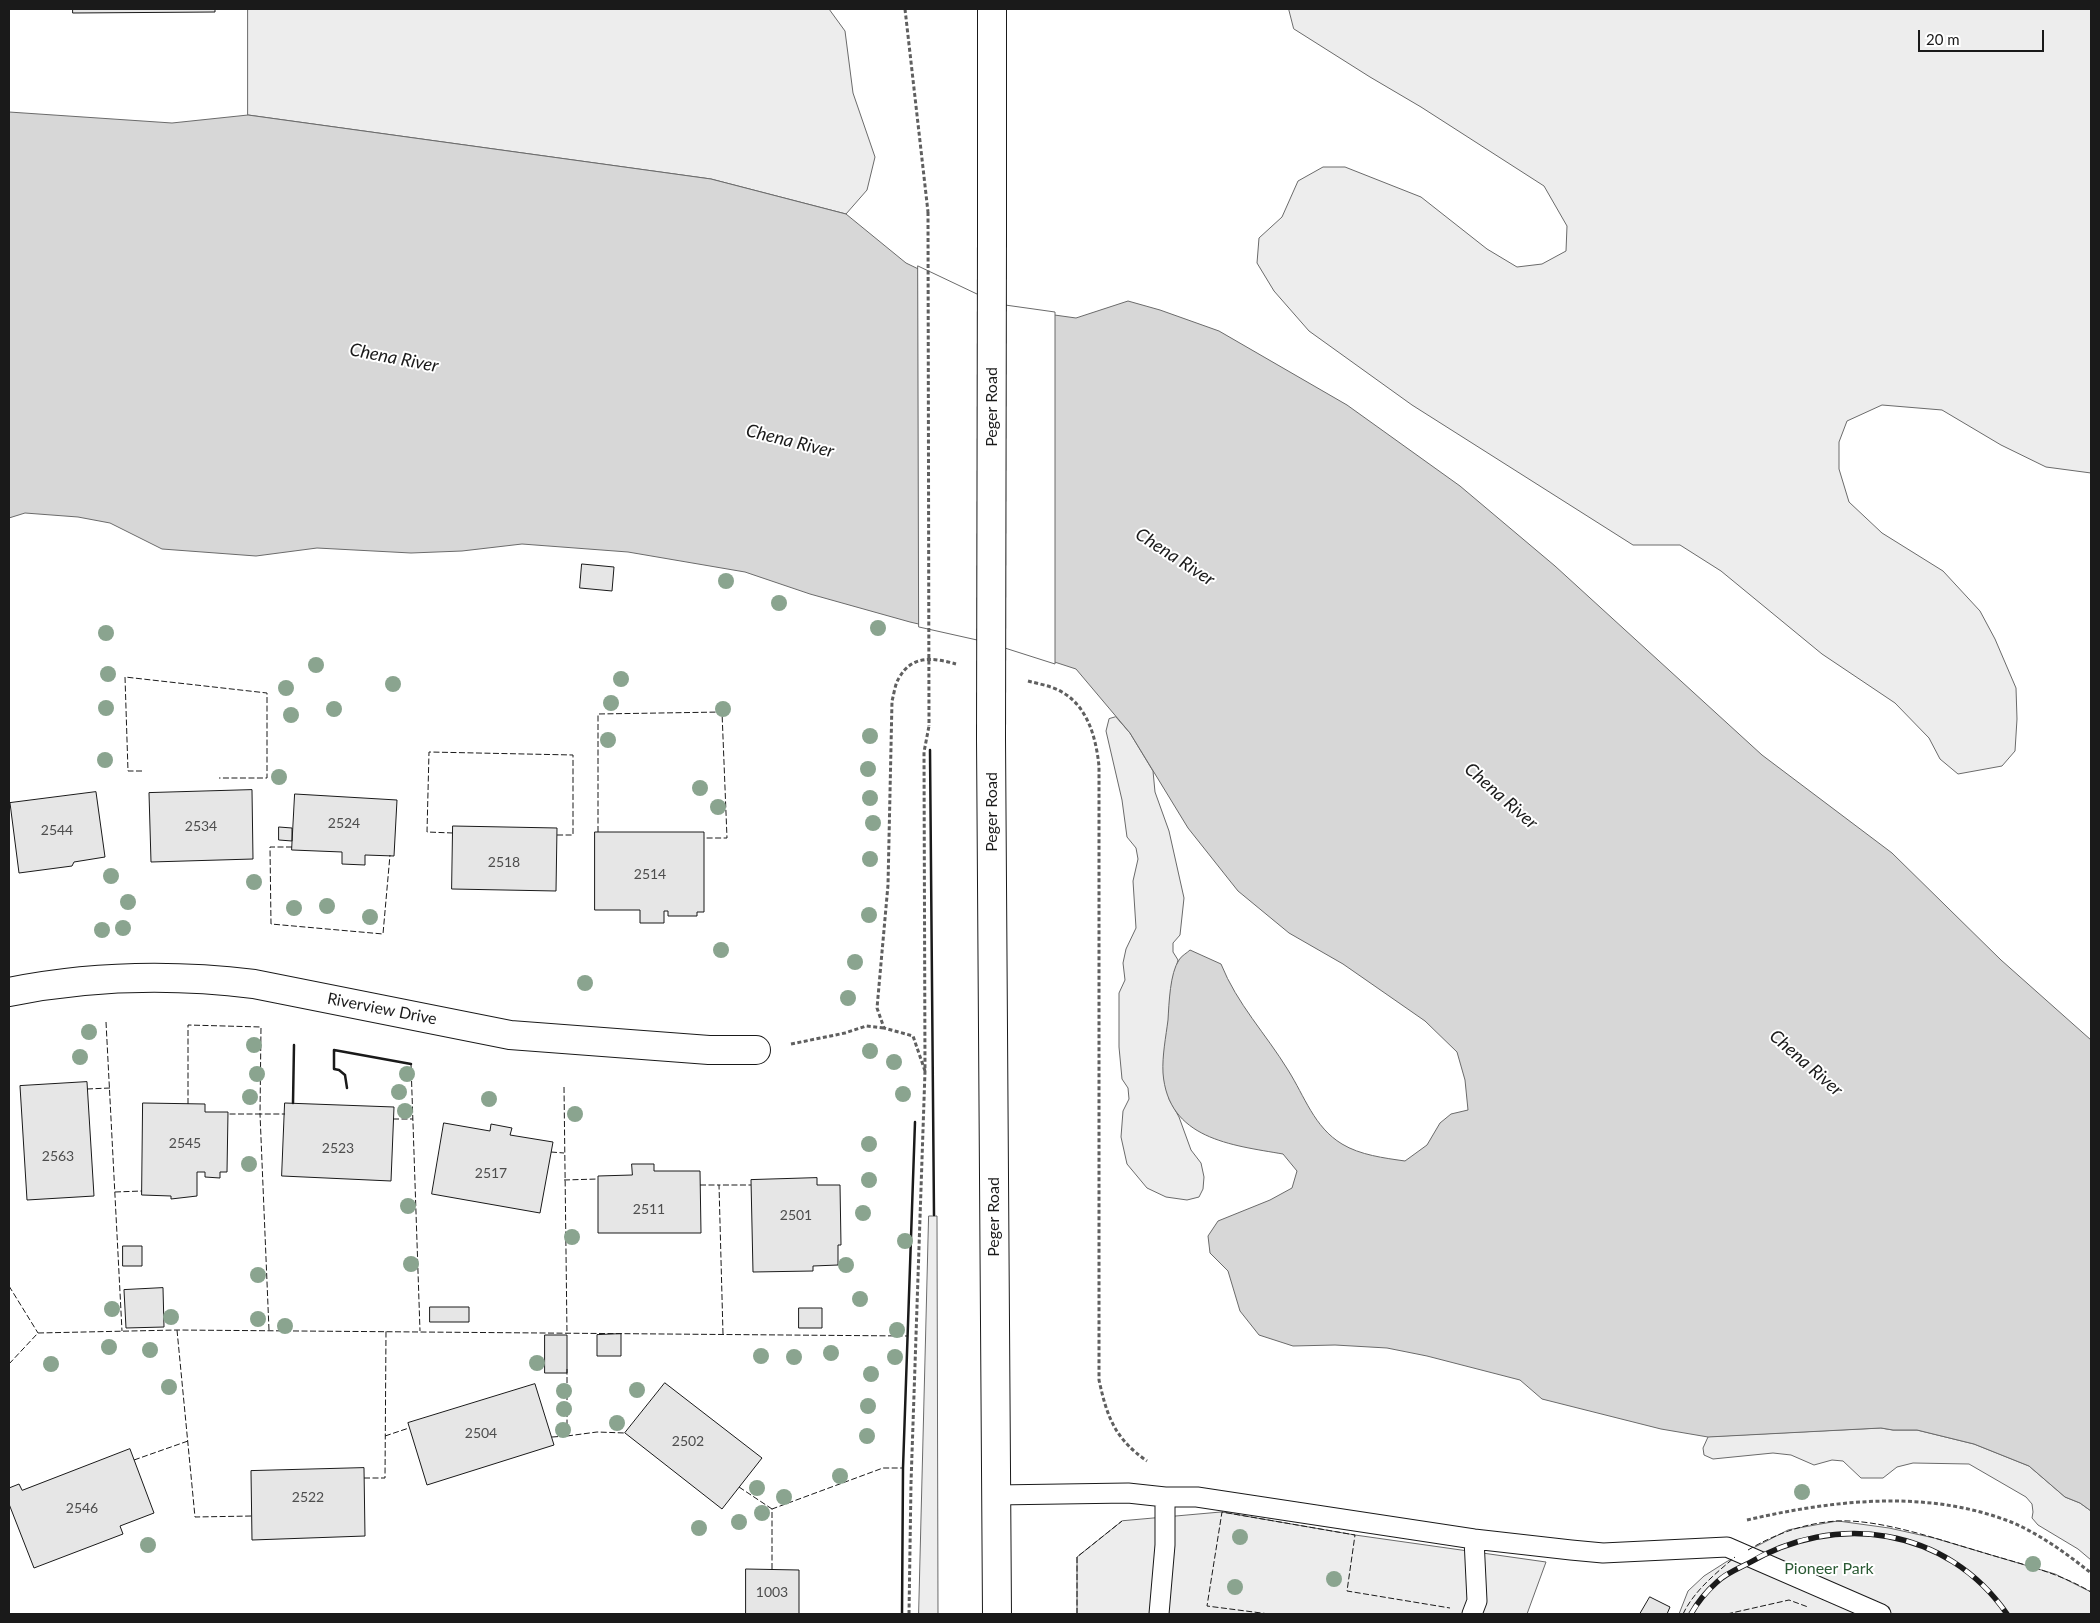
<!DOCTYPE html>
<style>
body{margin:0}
#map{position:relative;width:2100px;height:1623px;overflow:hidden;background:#fff;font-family:Lato,sans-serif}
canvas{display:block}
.frame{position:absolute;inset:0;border:10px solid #1a1a1a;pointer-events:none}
.scale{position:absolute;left:1918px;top:30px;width:126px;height:22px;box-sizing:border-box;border:2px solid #1a1a1a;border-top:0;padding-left:6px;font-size:15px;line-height:18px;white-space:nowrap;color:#1a1a1a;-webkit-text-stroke:4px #fff;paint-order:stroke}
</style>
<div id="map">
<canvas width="2100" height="1623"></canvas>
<div class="frame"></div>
<div class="scale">20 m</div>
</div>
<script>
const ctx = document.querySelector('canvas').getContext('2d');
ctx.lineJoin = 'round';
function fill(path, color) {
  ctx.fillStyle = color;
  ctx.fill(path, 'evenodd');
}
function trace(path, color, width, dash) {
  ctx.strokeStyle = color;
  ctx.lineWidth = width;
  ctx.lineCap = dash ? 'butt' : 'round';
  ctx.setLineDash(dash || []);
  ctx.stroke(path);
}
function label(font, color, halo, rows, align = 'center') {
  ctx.font = font + ' Lato,sans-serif';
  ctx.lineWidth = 4;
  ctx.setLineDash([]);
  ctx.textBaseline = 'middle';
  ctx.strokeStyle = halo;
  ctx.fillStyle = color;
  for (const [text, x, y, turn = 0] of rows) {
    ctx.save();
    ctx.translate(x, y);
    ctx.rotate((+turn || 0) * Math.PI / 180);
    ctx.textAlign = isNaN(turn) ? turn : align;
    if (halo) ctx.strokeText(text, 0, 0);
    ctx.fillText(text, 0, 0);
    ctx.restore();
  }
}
const built = new Path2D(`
 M248 9H829L845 31 853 93 875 157 867 190 846 214 711 179 248 115Z
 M1289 9H2091V473L2046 467 2001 445 1942 410 1882 405 1847 421 1839 442V469L1849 502 1882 533 1943 571 1980 611 1995 639 2016 688 2017 719 2015 751 2002 766 1958 774 1940 759 1929 738 1895 703 1822 654 1721 571 1680 545H1633L1412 405 1309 331 1274 291 1257 263 1259 238 1282 217 1298 181 1323 167H1345L1421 197 1487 249 1517 267 1542 264 1566 251 1567 226 1544 186 1421 107 1370 77 1294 29Z
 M1116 717 1130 733 1153 771 1155 792 1169 831 1184 898 1180 935 1173 943V952L1178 960 1172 983 1169 1099 1179 1117 1191 1150 1201 1163 1204 1177 1203 1189 1199 1197 1187 1200 1166 1197 1147 1188 1127 1164 1121 1137 1123 1111 1129 1099 1128 1088 1122 1079 1119 1047V993L1125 980 1123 963 1126 949 1136 928 1133 881 1138 859 1136 848 1127 837 1122 800 1106 731 1109 719Z
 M929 1216H937L938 1614H919Z
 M1881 1428 1893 1430H1917L1974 1444 2029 1466 2065 1497 2080 1503 2091 1511V1560L2078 1549 2038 1525 2032 1518 2033 1512 2032 1504 2026 1497 1969 1464 1913 1463 1897 1467 1883 1478H1861L1843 1461 1832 1460 1814 1465 1791 1455 1773 1453 1713 1459 1704 1455 1703 1448 1708 1437Z
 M1222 1512 1355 1535 1546 1562 1527 1614H1077V1557L1122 1521Z
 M1838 1521 1889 1528 1934 1538 2055 1574 2091 1592V1614H1679L1688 1591 1704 1576 1726 1562 1788 1530Z`);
fill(built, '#ededed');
trace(built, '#6a6a6a', 1);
const water = new Path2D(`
 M9 112 172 123 248 115 711 179 846 214 906 263 997 307 1076 318 1128 301 1160 310 1219 331 1347 405 1460 486 1555 566 1762 755 1892 853 2001 960 2091 1040V1511L2080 1503 2065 1497 2029 1466 1974 1444 1917 1430H1893L1881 1428 1708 1437 1661 1429 1542 1399 1520 1380 1427 1356 1387 1348 1335 1345 1293 1346 1259 1335 1240 1311 1228 1271 1210 1253 1208 1236 1218 1221 1270 1200 1292 1188 1297 1171 1283 1154C1231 1145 1168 1139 1163 1073 1162 1056 1166 1036 1168 1020 1169 1003 1170 973 1179 960 1181 956 1187 953 1190 950L1221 964C1237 1004 1266 1034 1288 1070 1305 1097 1314 1127 1342 1144 1360 1155 1384 1158 1405 1161L1427 1145 1440 1123 1451 1114 1468 1110 1465 1080 1457 1052 1425 1021 1343 964 1289 933 1238 891 1188 828 1130 733 1076 669 987 640 910 622 810 594 745 572 628 552 522 544 462 551 411 553 317 548 256 556 162 549 110 523 78 517 25 513 9 518Z`);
fill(water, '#d7d7d7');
trace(water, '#6a6a6a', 1);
const pier = new Path2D(`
 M918 266 998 304 1055 312V664L986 642 919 627Z`);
fill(pier, '#fff');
trace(pier, '#6a6a6a', 1);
const building = new Path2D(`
 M73 9H215V12L73 13Z
 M582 564 614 567 612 591 580 588Z
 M252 790 253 859 151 862 149 793Z
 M96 792 105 857 74 862 72 866 19 873 10 803Z
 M295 794 397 800 394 856 365 855V865L342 864V852L292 850Z
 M453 826 557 828 556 891 452 889Z
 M279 827 292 828V841L279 840Z
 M595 832H704V912H697V916H668V911H664V923H640V910H595Z
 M87 1082 94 1196 27 1200 20 1086Z
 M143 1103 205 1104V1112H228L227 1172H220V1178L205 1177V1172H197V1196L171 1199V1196L142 1195Z
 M285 1103 394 1107 391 1181 282 1176Z
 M444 1123 490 1131 491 1124 512 1128 510 1135 553 1142 540 1213 432 1194Z
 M632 1164H654V1171H700L701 1233H598V1176L632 1175Z
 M817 1178V1185H840L841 1245H838V1265L813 1266V1271L753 1272 751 1180Z
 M123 1246H142V1266H123Z
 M163 1288 164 1327 126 1328 124 1290Z
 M430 1307H469V1322H430Z
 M799 1308H822V1328H799Z
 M621 1334V1356H597V1335Z
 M545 1335H567V1373H545Z
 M665 1383 762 1458 722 1509 625 1433Z
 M535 1384 554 1445 427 1485 408 1423Z
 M130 1449 154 1513 120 1526 123 1534 34 1568 9 1504V1488L19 1484 22 1490Z
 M364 1468 365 1536 252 1540 251 1471Z
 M746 1569 799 1570V1614H746Z
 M1650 1597 1670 1607 1667 1614H1640Z`);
fill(building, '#e6e6e6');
trace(building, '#1a1a1a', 1);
const lane = new Path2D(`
 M996 1495 1128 1493 1165 1497H1197L1474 1539 1571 1550 1603 1553 1727 1547 1881 1614
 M1159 1614 1165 1545V1497
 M1472 1614 1477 1601 1474 1539`);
const street = new Path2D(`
 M9 992C89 976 172 974 254 984L510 1035 709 1050H756`);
const secondary = new Path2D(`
 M992 9V232
 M991 738 997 1614`);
trace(lane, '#1a1a1a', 21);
trace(street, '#1a1a1a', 30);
trace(secondary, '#1a1a1a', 30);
trace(new Path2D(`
 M905 9 928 212
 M1028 681C1039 684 1052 686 1062 692 1088 707 1096 738 1099 766V1380C1107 1417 1115 1439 1147 1461
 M791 1044 845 1033 866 1026 884 1028
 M925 1071 913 1036 884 1028 877 1008 888 885 892 701C894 694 895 684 899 678 912 654 935 658 956 664
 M1747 1520C1833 1500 1927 1489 2011 1522 2040 1534 2067 1554 2091 1573
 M909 1614 911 1483 925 1071 924 752 929 726`), '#5f5f5f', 3, [4, 2.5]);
trace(lane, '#fff', 19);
trace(street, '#fff', 28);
trace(secondary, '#fff', 28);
const rail = new Path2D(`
 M1691 1614C1697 1603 1708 1590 1717 1582 1725 1574 1737 1569 1747 1564 1835 1511 1947 1527 2007 1614`);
trace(rail, '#1a1a1a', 5.5);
trace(rail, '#fff', 4, [11]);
const secondaryBridge = new Path2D(`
 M991 738 992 232`);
trace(secondaryBridge, '#1a1a1a', 30, []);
trace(new Path2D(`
 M928 212 929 726`), '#5f5f5f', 3, [4, 2.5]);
trace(secondaryBridge, '#fff', 28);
trace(new Path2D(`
 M142 771H128L125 677 267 693V778H219
 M598 832V714L722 712 727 838H704
 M453 833 427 832 429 752 573 755V835H557
 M292 847H270L271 924 383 934 390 855
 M106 1022 122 1331
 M411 1064 420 1331
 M564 1087 567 1334
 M87 1089 110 1088
 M188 1104V1025L261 1027 260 1114H228
 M393 1119H413
 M551 1152 564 1153
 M564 1180 598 1179
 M700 1185H719
 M115 1192 142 1191
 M9 1286 38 1333
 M177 1330 195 1517 252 1516
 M269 1330 260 1114H285
 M723 1334 719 1185H751
 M9 1364 38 1333 177 1330 907 1336
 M385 1436 409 1428
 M567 1436 597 1432 625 1433
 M552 1437 567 1436V1369
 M134 1460 188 1441
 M364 1478H385L386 1331
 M739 1487 772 1509
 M1748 1550C1775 1534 1805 1523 1837 1521 1880 1519 1937 1539 1978 1551 2016 1563 2056 1571 2091 1592
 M772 1569V1509L883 1468H903
 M1077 1614V1557L1122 1521
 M1269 1614 1207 1606 1222 1512 1355 1535 1347 1591 1450 1608
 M1683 1614C1694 1591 1715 1574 1735 1557
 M1727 1614 1789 1600 1808 1607`), '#1a1a1a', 1, [6, 2.5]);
trace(new Path2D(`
 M930 750 934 1215
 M347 1088 345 1075 339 1070 334 1069V1050L411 1064
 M293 1103 294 1045
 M902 1614 903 1468 915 1122`), '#1a1a1a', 2.5);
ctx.fillStyle = '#8aa48f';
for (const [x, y] of [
 [726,581],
 [779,603],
 [878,628],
 [106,633],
 [316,665],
 [108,674],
 [621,679],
 [393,684],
 [286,688],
 [611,703],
 [106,708],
 [334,709],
 [723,709],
 [291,715],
 [870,736],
 [608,740],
 [105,760],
 [868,769],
 [279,777],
 [700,788],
 [870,798],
 [718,807],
 [873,823],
 [870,859],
 [111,876],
 [254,882],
 [128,902],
 [327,906],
 [294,908],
 [869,915],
 [370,917],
 [123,928],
 [102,930],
 [721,950],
 [855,962],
 [585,983],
 [848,998],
 [89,1032],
 [254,1045],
 [870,1051],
 [80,1057],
 [894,1062],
 [257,1074],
 [407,1074],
 [399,1092],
 [903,1094],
 [250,1097],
 [489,1099],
 [405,1111],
 [575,1114],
 [869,1144],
 [249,1164],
 [869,1180],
 [408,1206],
 [863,1213],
 [572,1237],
 [905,1241],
 [411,1264],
 [846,1265],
 [258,1275],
 [860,1299],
 [112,1309],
 [171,1317],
 [258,1319],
 [285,1326],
 [897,1330],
 [109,1347],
 [150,1350],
 [831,1353],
 [761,1356],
 [794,1357],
 [895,1357],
 [537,1363],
 [51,1364],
 [871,1374],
 [169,1387],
 [637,1390],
 [564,1391],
 [868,1406],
 [564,1409],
 [617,1423],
 [563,1430],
 [867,1436],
 [840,1476],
 [757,1488],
 [1802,1492],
 [784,1497],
 [762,1513],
 [739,1522],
 [699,1528],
 [1240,1537],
 [148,1545],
 [2033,1564],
 [1334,1579],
 [1235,1587]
]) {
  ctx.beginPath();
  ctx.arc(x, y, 8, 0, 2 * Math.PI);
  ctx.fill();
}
label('14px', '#4d4d4d', null, [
 ["2524",344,823],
 ["2534",201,826],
 ["2544",57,830],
 ["2518",504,862],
 ["2514",650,874],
 ["2545",185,1143],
 ["2523",338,1148],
 ["2563",58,1156],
 ["2517",491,1173],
 ["2511",649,1209],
 ["2501",796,1215],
 ["2504",481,1433],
 ["2502",688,1441],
 ["2522",308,1497],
 ["2546",82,1508],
 ["1003",772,1592]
]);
label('16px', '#1a1a1a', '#fff', [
 ["Peger Road",992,407,-90],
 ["Peger Road",992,812,-90],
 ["Riverview Drive",382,1009,11],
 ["Peger Road",994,1217,-90]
]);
label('16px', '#2b5a34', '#fff', [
 ["Pioneer Park",1829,1569]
]);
label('italic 18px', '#1a1a1a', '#fff', [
 ["Chena River",394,358,11],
 ["Chena River",790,441,14],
 ["Chena River",1175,557,33],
 ["Chena River",1501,796,41],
 ["Chena River",1806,1063,41]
]);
</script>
